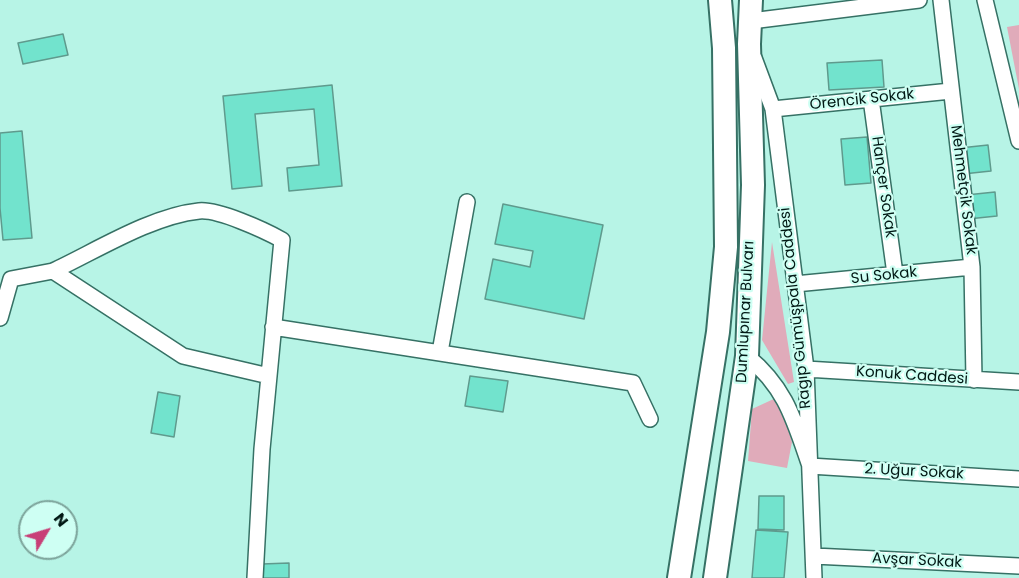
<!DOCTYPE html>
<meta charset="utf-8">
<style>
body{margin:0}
#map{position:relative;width:1019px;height:578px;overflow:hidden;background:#b7f4e6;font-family:Poppins,sans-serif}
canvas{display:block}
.north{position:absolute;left:18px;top:500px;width:60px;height:60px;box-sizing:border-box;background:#cefff3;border:2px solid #7ca39a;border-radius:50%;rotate:52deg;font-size:16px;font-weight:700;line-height:24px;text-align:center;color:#011814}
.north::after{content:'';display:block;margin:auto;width:21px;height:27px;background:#c83f77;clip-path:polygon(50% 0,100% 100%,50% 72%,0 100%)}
</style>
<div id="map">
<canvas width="1019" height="578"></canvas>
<div class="north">N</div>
</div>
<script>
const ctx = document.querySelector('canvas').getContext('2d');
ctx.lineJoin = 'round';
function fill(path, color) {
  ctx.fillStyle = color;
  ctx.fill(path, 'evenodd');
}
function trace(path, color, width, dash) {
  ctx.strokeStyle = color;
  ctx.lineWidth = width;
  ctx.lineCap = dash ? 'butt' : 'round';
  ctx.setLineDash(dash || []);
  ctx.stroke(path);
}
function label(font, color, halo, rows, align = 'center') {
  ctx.font = font + ' Poppins,sans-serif';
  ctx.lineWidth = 4.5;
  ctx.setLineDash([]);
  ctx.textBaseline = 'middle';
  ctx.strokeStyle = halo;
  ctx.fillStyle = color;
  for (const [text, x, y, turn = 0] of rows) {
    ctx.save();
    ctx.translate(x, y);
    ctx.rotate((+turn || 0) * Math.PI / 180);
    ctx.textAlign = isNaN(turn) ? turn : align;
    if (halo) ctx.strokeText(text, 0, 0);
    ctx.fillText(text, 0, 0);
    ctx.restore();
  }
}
fill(new Path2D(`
 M1019 25V89L1007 27Z
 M772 242 794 382 788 384 762 340Z
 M778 397 792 442 787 468 748 461 752 409Z`), '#e0abba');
const building = new Path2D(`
 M63 34 68 55 23 64 18 43Z
 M882 60 884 87 829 90 827 63Z
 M332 85 342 186 289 191 287 168 319 165 314 109 255 114 262 186 232 189 223 96Z
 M22 131 32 238 3 240 0 208V133Z
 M867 137 871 183 845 185 841 139Z
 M988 145 991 171 963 174 960 148Z
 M995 192 997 216 968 219 966 195Z
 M503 204 603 225 584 319 485 299 493 259 530 267 533 251 495 244Z
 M470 376 508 381 503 412 465 406Z
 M158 392 180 396 174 437 151 433Z
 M759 496H784V530L758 529Z
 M756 530 788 532 784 578H752Z
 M289 563V578H262V564Z`);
fill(building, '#72e3cd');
trace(building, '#5f9a8d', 1.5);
const minor = new Path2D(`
 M941 0 972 267 974 380
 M985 0 1019 141
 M751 21 919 0
 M754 58 773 109 806 369 814 578
 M871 99 895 274
 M773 109 951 91
 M53 271C96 251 151 216 199 211 218 209 264 230 282 240L262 449 255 578
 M795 284 972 267
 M0 318 11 279 53 271 183 356 269 376
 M273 327 633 383 650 419
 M440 352 467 202
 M747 356C786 388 794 420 810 466L1019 479
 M806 369 1019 382
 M814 556 1019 566`);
const secondary = new Path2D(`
 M679 578 718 332 726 247 724 48 720 0
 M715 578 747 356 753 185 749 44 751 0`);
trace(minor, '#367165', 18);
trace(secondary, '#367165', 26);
trace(minor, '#fff', 15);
trace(secondary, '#fff', 22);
label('15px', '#011814', '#cefff3', [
 ["Örencik Sokak",862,100,-6],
 ["Hançer Sokak",883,187,82],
 ["Mehmetçik Sokak",963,190,83],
 ["Su Sokak",884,276,-6],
 ["Ragıp Gümüşpala Caddesi",796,308,-96],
 ["Dumlupınar Bulvarı",746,312,-87],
 ["Konuk Caddesi",912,376,4],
 ["2. Uğur Sokak",914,472,3],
 ["Avşar Sokak",917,561,3]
]);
</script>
